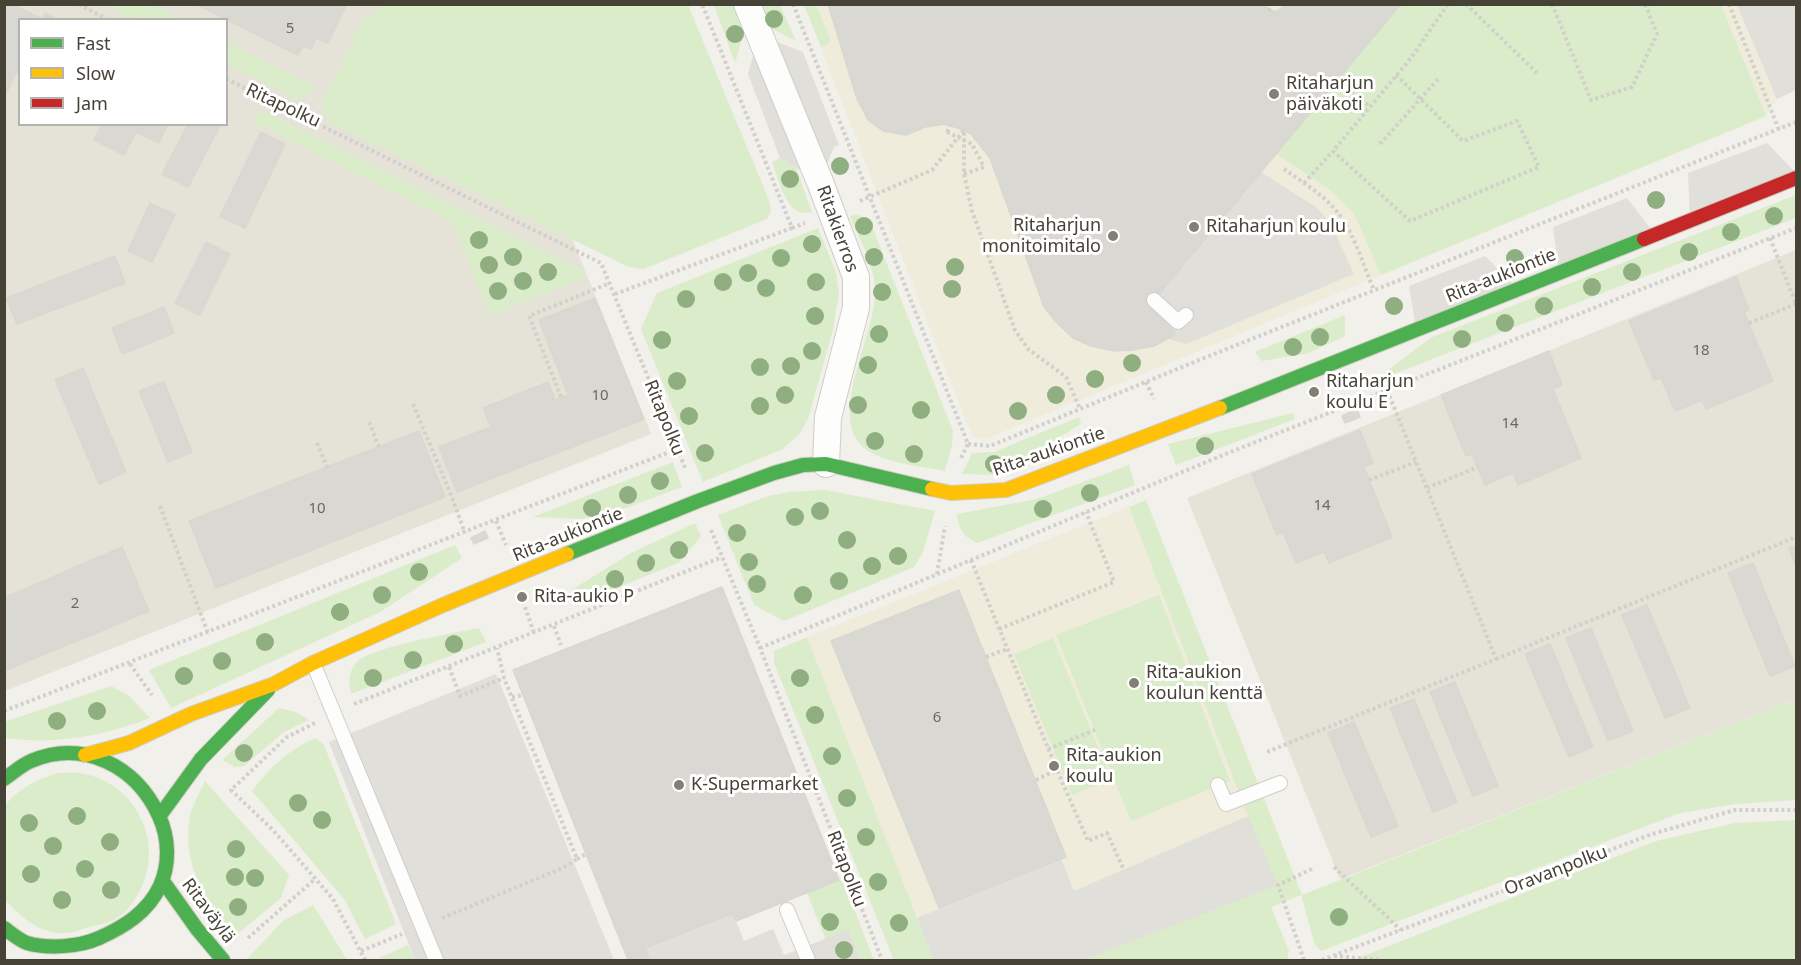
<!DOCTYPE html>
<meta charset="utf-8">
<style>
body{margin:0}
#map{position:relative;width:1801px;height:965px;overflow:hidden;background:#f1f0ea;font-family:"Noto Sans",sans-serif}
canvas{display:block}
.frame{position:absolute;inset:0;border:6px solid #474236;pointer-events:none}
.legend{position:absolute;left:18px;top:18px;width:210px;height:108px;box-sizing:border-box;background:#fff;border:2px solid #b5b3af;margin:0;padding:8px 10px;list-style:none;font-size:18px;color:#474236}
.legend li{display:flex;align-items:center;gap:12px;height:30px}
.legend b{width:30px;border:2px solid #b5b3af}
</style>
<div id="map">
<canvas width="1801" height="965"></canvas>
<div class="frame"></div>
<ul class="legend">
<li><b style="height:8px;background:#4caf50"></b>Fast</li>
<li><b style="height:8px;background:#ffc107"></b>Slow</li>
<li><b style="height:8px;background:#c62828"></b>Jam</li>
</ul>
</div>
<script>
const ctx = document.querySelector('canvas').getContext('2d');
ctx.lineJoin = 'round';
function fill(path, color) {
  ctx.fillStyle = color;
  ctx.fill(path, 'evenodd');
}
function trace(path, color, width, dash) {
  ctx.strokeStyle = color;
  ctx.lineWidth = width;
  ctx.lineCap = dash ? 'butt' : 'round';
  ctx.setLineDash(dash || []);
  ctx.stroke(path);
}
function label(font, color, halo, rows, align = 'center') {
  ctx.font = font + ' "Noto Sans",sans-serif';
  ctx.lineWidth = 6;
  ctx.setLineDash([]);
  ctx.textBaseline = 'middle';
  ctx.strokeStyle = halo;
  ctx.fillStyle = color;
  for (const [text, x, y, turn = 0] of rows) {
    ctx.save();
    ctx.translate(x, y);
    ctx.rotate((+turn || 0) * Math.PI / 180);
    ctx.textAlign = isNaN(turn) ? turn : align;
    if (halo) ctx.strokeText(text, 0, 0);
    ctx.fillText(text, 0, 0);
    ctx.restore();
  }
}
fill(new Path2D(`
 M5 5H400L546 174 651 434 5 691ZM20 20H226V124H20Z
 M1796 250V699L1340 879 1187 498Z`), '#e5e2d7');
fill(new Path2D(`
 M804 5H1796V90L1777 99 1765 116 986 439 973 437 965 419Z
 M1146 500 1302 895 1134 960H933L807 637Z`), '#efecdc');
fill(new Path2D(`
 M103 5H152L182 19H134Z
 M382 5H688L769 200 771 211 767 219 644 269 629 267 329 122C323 116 321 111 323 102L361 22Z
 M714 5H734L744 32 735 63Z
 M757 5H780L796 41 765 25Z
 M804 5H816L831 42 821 47Z
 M1401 5H1721L1766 116 1381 275 1354 213 1329 189 1276 154Z
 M226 42H227L315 86 301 101 227 65Z
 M260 109 584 271 587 277 489 316 453 223 254 123Z
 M780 158 796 168 812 212C786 220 779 179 772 162Z
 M1796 195V218L1373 382 1430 338Z
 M857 214 868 220 871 224 953 431 952 445 945 471C921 466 891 464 870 452 820 423 880 330 875 285 872 261 859 238 850 216Z
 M818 228 836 273 839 293 833 330 808 419 800 433 783 449 703 482 641 329 657 293Z
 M1345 315V336L1309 353 1262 361 1255 352Z
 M1293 413 1295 419 1176 465 1168 444Z
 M1079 417 1081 424 998 475 962 474 972 453 994 452Z
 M673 462 682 487 626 508 582 519 533 517Z
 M1129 465 1135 485 977 543C963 536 959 530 957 514L1037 499Z
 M825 490 935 511 923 552 914 567 784 621 754 605 718 515 768 496 789 492Z
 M1146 500 1302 895 1796 699V800L1736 804 1680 813 1321 951 1315 945 1301 895 1271 907 1289 951 1287 960H1084L1277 884 1248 816 1129 507Z
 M695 523 701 536 680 562 576 605 570 591 631 553Z
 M455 545 462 558 380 612 171 708 149 670Z
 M1159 595 1230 781 1131 821 1056 635Z
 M479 628 486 642 351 694C349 682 348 674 355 664 367 647 456 633 479 628Z
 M807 637 917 918 933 960H894L774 663V651Z
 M1053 638 1111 779 1072 795 1014 654Z
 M111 686 128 695 150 718C104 736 53 745 5 738L4 722Z
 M279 708 296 712 309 720 284 732 244 766 235 767 222 760Z
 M316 738 324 745 396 924 365 939 344 899 252 791C269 768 289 749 316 738Z
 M58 773C66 773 77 772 85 774 136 785 164 842 141 888 136 899 127 913 115 919 107 924 94 926 85 928 79 930 73 933 67 933 42 935 20 917 5 900L4 807C18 788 36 780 58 773Z
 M205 781 289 875 281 898 229 941C207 899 181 866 190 815 193 804 200 792 205 781Z
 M1796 820V960H1353L1656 841 1735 823Z
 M839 880 843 881 874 960H834L807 893Z
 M313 905 347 960H246L283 921Z
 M408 945 415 960H380L379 958Z`), '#dbecca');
fill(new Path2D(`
 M1737 5H1796V90L1777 99Z
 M759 35 803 52 839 145 834 147 820 182 780 158 748 74Z
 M1767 143 1796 173 1690 221 1688 173Z
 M1261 172 1317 208 1331 224 1354 274 1186 344 1168 339 1175 334 1149 306Z
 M1627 198 1655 234 1559 272 1553 227Z
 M1485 256 1518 289 1416 329 1409 286Z
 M496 674 614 960H415L329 742Z
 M1248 816 1278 885 1084 960H933L917 918 1061 859 1074 891Z
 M733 913 744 941 773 929 784 955 848 930 860 960H650L645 948Z`), '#e0dfda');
const building = new Path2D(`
 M4 4H16L15 6 42 19 45 13 58 20H20V74L16 72 5 96Z
 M196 4H343L346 6 328 43 316 38 311 49 303 46 298 55Z
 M828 4H1266L1269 11H1277L1287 4H1401L1149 306 1176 334 1154 346 1133 350 1115 351 1091 346 1073 338 1056 322 1044 307 990 158 971 134 964 130 945 124 925 127 906 135 883 131 868 120 857 99Z
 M102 124H168L159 143 136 132 124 155 94 140Z
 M188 124H221L188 187 162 174Z
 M261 132 285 144 245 228 220 216Z
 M150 203 175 215 152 262 128 251Z
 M206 242 230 254 200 315 175 303Z
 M115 256 125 283 17 324 6 298Z
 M1736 277 1749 310 1744 312 1773 381 1706 409 1702 400 1675 411 1661 378 1654 380 1629 321Z
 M595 298 644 419 457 492 439 447 491 427 483 408 548 382 555 400 568 395 539 320Z
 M164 307 174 333 122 354 112 328Z
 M1549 351 1562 385 1553 389 1581 458 1518 485 1513 473 1485 485 1472 454 1466 456 1441 395Z
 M83 368 126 472 99 484 55 380Z
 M164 382 192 452 168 462 139 391Z
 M1357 409 1360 417 1345 423 1342 416Z
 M1360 430 1373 463 1364 467 1392 537 1329 563 1324 552 1296 563 1283 532 1277 535 1252 474Z
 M419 431 445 497 216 588 189 521Z
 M485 531 488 538 474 544 471 538Z
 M1796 546V566L1789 548Z
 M122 547 149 611 4 671V598Z
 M1753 563 1795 666 1770 676 1728 573Z
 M722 587 839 880 736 921 733 913 645 948 650 960H628L513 670Z
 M959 590 1066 857 939 908 831 641Z
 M1647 605 1690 708 1665 718 1622 615Z
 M1591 628 1633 731 1608 741 1566 638Z
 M1550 644 1593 747 1569 757 1525 654Z
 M1455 682 1498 786 1473 796 1430 692Z
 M1414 699 1457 802 1433 812 1390 708Z
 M1354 722 1398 826 1371 837 1328 733Z`);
fill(building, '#dad8d2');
trace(building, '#d9d7d0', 1.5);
const lane = new Path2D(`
 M1154 300 1178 322 1186 315
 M313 663 436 960
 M1218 785 1226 804 1280 783
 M787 910 808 960`);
const street = new Path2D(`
 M747 4 820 182 856 277V308L828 417 826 464`);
const fast = new Path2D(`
 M1220 408 1644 239
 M567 554 698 501 774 473 803 465 826 464 932 489
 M4 779C13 773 20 766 31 761 84 739 136 766 159 816 169 838 170 864 160 886 148 912 124 927 99 938 79 947 48 949 27 943 19 940 11 933 4 928
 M161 814 201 759 268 690
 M165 884 197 929 223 960`);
const slow = new Path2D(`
 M932 489 951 493 1006 490 1220 408
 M85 755 129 743 191 714 274 684 313 663 443 605 567 554`);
const jam = new Path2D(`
 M1644 239 1796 178`);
trace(lane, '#cfcdc8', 16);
trace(street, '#cfcdc8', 28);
trace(fast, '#d0cdc1', 16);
trace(slow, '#d0cdc1', 16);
trace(jam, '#d0cdc1', 16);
trace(new Path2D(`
 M79 4 108 20
 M793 4 968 444 960 460
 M1466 4 1539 75
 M1552 4 1591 100 1632 87 1657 34 1645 4
 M1729 4 1779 130
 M1269 11 1272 4
 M1396 75 1463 141 1517 121 1539 167 1410 221 1333 151 1411 58 1448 4
 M226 79 601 263 686 470
 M1338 80 1370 107
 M947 132 950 125
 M1380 144 1439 78
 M1284 169C1302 182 1324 195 1338 213 1355 235 1363 265 1374 290
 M964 174 984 167 972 144
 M1304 183 1333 151
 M860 201 932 170 964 130V174L972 211 1015 330 1028 349 1066 377 1080 409
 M792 228 805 223
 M1770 238 1796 304
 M615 294 792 228 702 4
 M1749 323 1796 304
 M1146 382 1154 399
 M561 397 529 316 610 283
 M413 404 451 495 465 533
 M369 422 379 447
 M317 443 327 467
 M968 444 990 446 1204 358 1796 122
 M1369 480 1416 462
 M1427 488 1478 467
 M160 506 208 633
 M496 521 506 545
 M711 530 760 648 882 960
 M971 560 1057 770 1088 841 1107 833 1124 870
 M937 574 945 526
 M525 607 534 633
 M554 626 561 645
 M999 629 1114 582 1086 512
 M760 648 1228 453 1796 228
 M986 657 1007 649
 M1496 659 1796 537
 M130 664 152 695
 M449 667 460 696 504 678
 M512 697 523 695
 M354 704 722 557
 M4 711 677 449
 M315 723 287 737 231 790 273 830 333 899 365 960
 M1048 749 1095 730
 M1267 752 1496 659 1387 390
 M1036 780 1057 770
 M577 859 586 854
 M1334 867 1401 930
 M442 918 563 868 577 859 504 678 497 648
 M248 938 315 879
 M361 951 402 934
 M1334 956 1382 960
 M1304 960 1278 885 1314 868
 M1322 960 1652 834 1735 810H1796`), '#d1d0ca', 4, [3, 3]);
trace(lane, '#fdfdfc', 14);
trace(street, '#fdfdfc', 26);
trace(fast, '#4caf50', 14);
trace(slow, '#ffc107', 14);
trace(jam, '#c62828', 14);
trace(new Path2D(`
 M947 132 972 144`), '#d1d0ca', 4, [3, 3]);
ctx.fillStyle = '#8faf80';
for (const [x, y] of [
 [774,19],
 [735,34],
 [840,166],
 [790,179],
 [1656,200],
 [1774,216],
 [864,226],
 [1731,232],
 [479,240],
 [812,244],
 [1689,252],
 [513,257],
 [874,257],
 [781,258],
 [1515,258],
 [489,265],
 [955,267],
 [548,272],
 [1632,272],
 [748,273],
 [523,281],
 [723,282],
 [816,282],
 [1592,287],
 [766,288],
 [952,289],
 [498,291],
 [882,292],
 [686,299],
 [1394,306],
 [1544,306],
 [815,316],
 [1505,323],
 [879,334],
 [1320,337],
 [1462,339],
 [662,340],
 [1293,347],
 [812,351],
 [1132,363],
 [868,365],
 [791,366],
 [760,367],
 [1095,379],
 [677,381],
 [785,395],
 [1056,395],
 [858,405],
 [760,406],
 [921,410],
 [1018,411],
 [689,416],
 [875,441],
 [1205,446],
 [705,453],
 [914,454],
 [994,464],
 [660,481],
 [1090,493],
 [628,495],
 [592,508],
 [1043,509],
 [820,511],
 [795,517],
 [737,533],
 [847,540],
 [679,550],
 [898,556],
 [749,562],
 [646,563],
 [872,566],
 [419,572],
 [615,579],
 [839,581],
 [757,584],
 [382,595],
 [803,595],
 [340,612],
 [265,642],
 [454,644],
 [413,660],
 [222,661],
 [184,676],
 [373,678],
 [800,678],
 [97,711],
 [815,715],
 [57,721],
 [244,753],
 [832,756],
 [847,798],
 [298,803],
 [77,816],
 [322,820],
 [29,823],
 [866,837],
 [110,842],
 [53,846],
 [236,849],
 [85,869],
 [31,874],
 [235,877],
 [255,878],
 [878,882],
 [111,890],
 [62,900],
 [238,907],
 [1339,917],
 [830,922],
 [899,923],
 [844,950]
]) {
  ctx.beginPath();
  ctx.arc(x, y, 9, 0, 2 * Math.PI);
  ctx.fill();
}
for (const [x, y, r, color] of [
 [1274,94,6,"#827f75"],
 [1194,227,6,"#827f75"],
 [1113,236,6,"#827f75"],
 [1314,392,6,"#827f75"],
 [522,597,6,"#827f75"],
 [1134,683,6,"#827f75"],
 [1054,766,6,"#827f75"],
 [679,785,6,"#827f75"]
]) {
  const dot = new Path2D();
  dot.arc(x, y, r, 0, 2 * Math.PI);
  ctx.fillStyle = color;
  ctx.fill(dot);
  trace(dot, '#fff', 2);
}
label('15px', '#6c685e', null, [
 ["5",290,29],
 ["18",1701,351],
 ["10",600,396],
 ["14",1510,424],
 ["14",1322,506],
 ["10",317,509],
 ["2",75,604],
 ["6",937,718]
]);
label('18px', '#474236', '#fff', [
 ["Ritaharjun",1286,84],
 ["päiväkoti",1286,105],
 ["Ritaharjun",1101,226,"right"],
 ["monitoimitalo",1101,247,"right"],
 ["Ritaharjun koulu",1206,227],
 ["Ritaharjun",1326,382],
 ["koulu E",1326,403],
 ["Rita-aukio P",534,597],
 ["Rita-aukion",1146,673],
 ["koulun kenttä",1146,694],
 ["Rita-aukion",1066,756],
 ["koulu",1066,777],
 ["K-Supermarket",691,785]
], 'left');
label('18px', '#474236', '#fff', [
 ["Ritapolku",283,106,25],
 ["Ritakierros",837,229,70],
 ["Rita-aukiontie",1501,276,-22],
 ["Ritapolku",664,418,68],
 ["Rita-aukiontie",1049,452,-19],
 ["Rita-aukiontie",568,535,-22],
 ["Ritapolku",846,869,69],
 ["Oravanpolku",1556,871,-21],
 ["Ritaväylä",208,911,53]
]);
</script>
